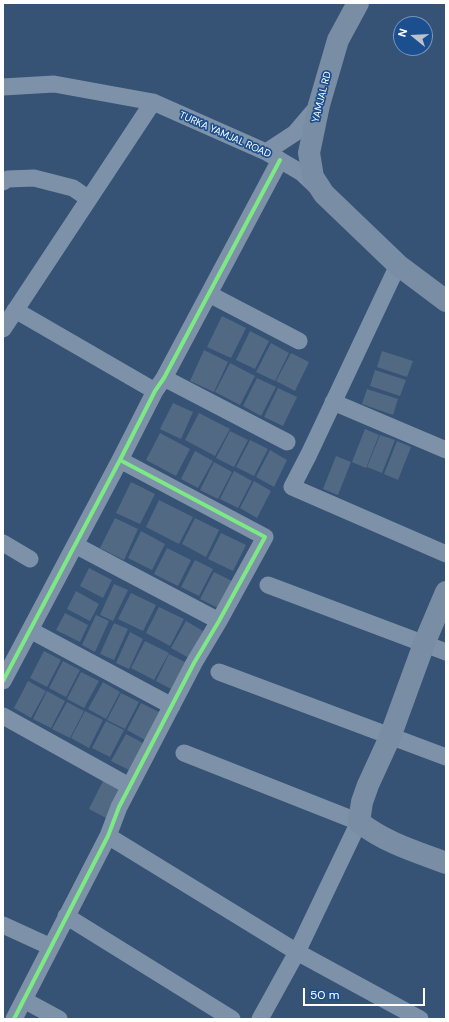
<!DOCTYPE html>
<style>
body{margin:0}
#map{position:relative;width:449px;height:1022px;overflow:hidden;background:#365274;font-family:"DM Sans",sans-serif}
canvas{display:block}
.frame{position:absolute;inset:0;border:4px solid #fff;pointer-events:none}
.north{position:absolute;left:393px;top:16px;width:40px;height:40px;box-sizing:border-box;background:#1b4f8f;border:1px solid #7695bc;border-radius:50%;rotate:288deg;font-size:11px;font-weight:700;line-height:16px;text-align:center;color:#fff}
.north::after{content:'';display:block;margin:auto;width:14px;height:18px;background:#b9c2ce;clip-path:polygon(50% 0,100% 100%,50% 72%,0 100%)}
.scale{position:absolute;left:303px;top:988px;width:122px;height:18px;box-sizing:border-box;border:2px solid #fff;border-top:0;padding-left:5px;font-size:12px;line-height:14px;white-space:nowrap;color:#fff;-webkit-text-stroke:3px #1b4f8f;paint-order:stroke}
</style>
<div id="map">
<canvas width="449" height="1022"></canvas>
<div class="frame"></div>
<div class="north">N</div>
<div class="scale">50 m</div>
</div>
<script>
const ctx = document.querySelector('canvas').getContext('2d');
ctx.lineJoin = 'round';
function fill(path, color) {
  ctx.fillStyle = color;
  ctx.fill(path, 'evenodd');
}
function trace(path, color, width, dash) {
  ctx.strokeStyle = color;
  ctx.lineWidth = width;
  ctx.lineCap = dash ? 'butt' : 'round';
  ctx.setLineDash(dash || []);
  ctx.stroke(path);
}
function label(font, color, halo, rows, align = 'center') {
  ctx.font = font + ' "DM Sans",sans-serif';
  ctx.lineWidth = 3.5;
  ctx.setLineDash([]);
  ctx.textBaseline = 'middle';
  ctx.strokeStyle = halo;
  ctx.fillStyle = color;
  for (const [text, x, y, turn = 0] of rows) {
    ctx.save();
    ctx.translate(x, y);
    ctx.rotate((+turn || 0) * Math.PI / 180);
    ctx.textAlign = isNaN(turn) ? turn : align;
    if (halo) ctx.strokeText(text, 0, 0);
    ctx.fillText(text, 0, 0);
    ctx.restore();
  }
}
fill(new Path2D(`
 M222 316 246 328 231 358 207 347Z
 M250 331 269 341 255 369 236 360Z
 M271 343 289 353 275 381 256 372Z
 M204 350 228 362 214 392 190 381Z
 M382 351 413 361 407 377 377 367Z
 M291 353 309 362 295 391 276 381Z
 M230 363 255 376 240 405 215 392Z
 M375 370 406 380 400 396 370 386Z
 M257 378 276 387 261 416 243 406Z
 M278 388 297 397 283 426 264 417Z
 M367 389 398 399 393 415 362 404Z
 M173 403 193 412 181 439 160 429Z
 M199 413 230 429 215 456 185 440Z
 M365 429 379 435 366 468 352 462Z
 M230 431 248 440 234 467 216 458Z
 M160 433 190 449 176 476 146 460Z
 M380 435 395 440 382 473 367 467Z
 M250 440 268 449 254 476 236 467Z
 M397 441 411 447 398 480 384 474Z
 M270 450 287 460 274 487 256 477Z
 M195 451 213 461 198 488 181 479Z
 M336 456 351 462 338 495 323 489Z
 M214 462 232 472 218 499 200 490Z
 M234 471 252 481 238 508 220 499Z
 M254 481 271 491 257 518 240 508Z
 M131 482 155 494 140 524 116 513Z
 M159 500 193 517 179 544 146 527Z
 M115 518 138 529 124 560 100 548Z
 M195 518 219 530 206 557 182 544Z
 M141 531 165 544 152 570 128 558Z
 M221 533 246 545 233 571 208 559Z
 M167 548 191 560 178 586 154 574Z
 M195 560 213 569 199 596 181 587Z
 M89 568 112 580 103 598 80 586Z
 M214 572 232 581 218 608 200 599Z
 M114 584 128 590 113 621 100 615Z
 M76 591 99 604 90 621 67 609Z
 M131 593 156 605 143 631 118 619Z
 M159 607 184 619 170 646 146 633Z
 M65 613 88 625 80 642 56 630Z
 M96 615 109 621 95 652 82 645Z
 M186 621 203 631 189 658 171 648Z
 M114 623 128 629 114 660 100 654Z
 M130 632 143 639 129 669 116 663Z
 M145 641 169 653 154 680 131 668Z
 M44 651 61 660 47 687 30 678Z
 M169 654 185 662 171 689 156 681Z
 M63 661 80 670 66 697 49 688Z
 M81 672 99 681 84 708 67 699Z
 M28 681 46 691 31 718 14 708Z
 M103 682 120 692 106 719 88 709Z
 M47 691 65 701 51 728 33 719Z
 M121 693 139 702 125 729 107 720Z
 M67 702 84 711 70 738 52 729Z
 M141 703 159 712 145 740 127 730Z
 M85 711 103 720 89 748 71 738Z
 M106 721 124 730 110 757 92 748Z
 M126 734 143 743 129 770 111 761Z
 M103 781 120 791 106 818 89 809Z`), '#526984');
trace(new Path2D(`
 M3 87 54 84 153 102 266 152 302 173 319 189
 M266 152 295 133 318 106
 M3 182 8 179 34 178 73 188 89 199
 M398 265 309 454 292 487 446 554
 M209 294 299 341
 M15 310 155 391
 M3 329 153 102
 M164 378 287 442
 M333 402 446 450
 M3 543 30 559
 M75 545 219 621
 M268 585 446 652
 M30 630 172 706
 M219 672 446 757
 M3 681 120 460 155 391 164 378 280 160
 M3 716 129 786
 M184 753 359 822 297 952 260 1019
 M108 836 297 952 420 1019
 M66 916 232 1019
 M3 925 51 947
 M24 1000 59 1019
 M14 1019 108 836 119 807 194 663 219 621 265 537 120 460`), '#7d92a8', 17);
trace(new Path2D(`
 M358 3 338 40 319 105 309 153 313 177 324 194 398 265 446 301
 M446 592 424 644 390 737 368 785 362 802 359 822C386 843 414 851 446 863`), '#798da4', 22);
trace(new Path2D(`
 M3 681 120 460 155 391 164 378 280 160
 M14 1019 108 836 119 807 194 663 219 621 265 537 120 460`), '#7ce984', 4);
label('10px', '#fff', '#1b4f8f', [
 ["YAMJAL RD",322,97,-76],
 ["TURKA YAMJAL ROAD",225,135,24]
]);
</script>
